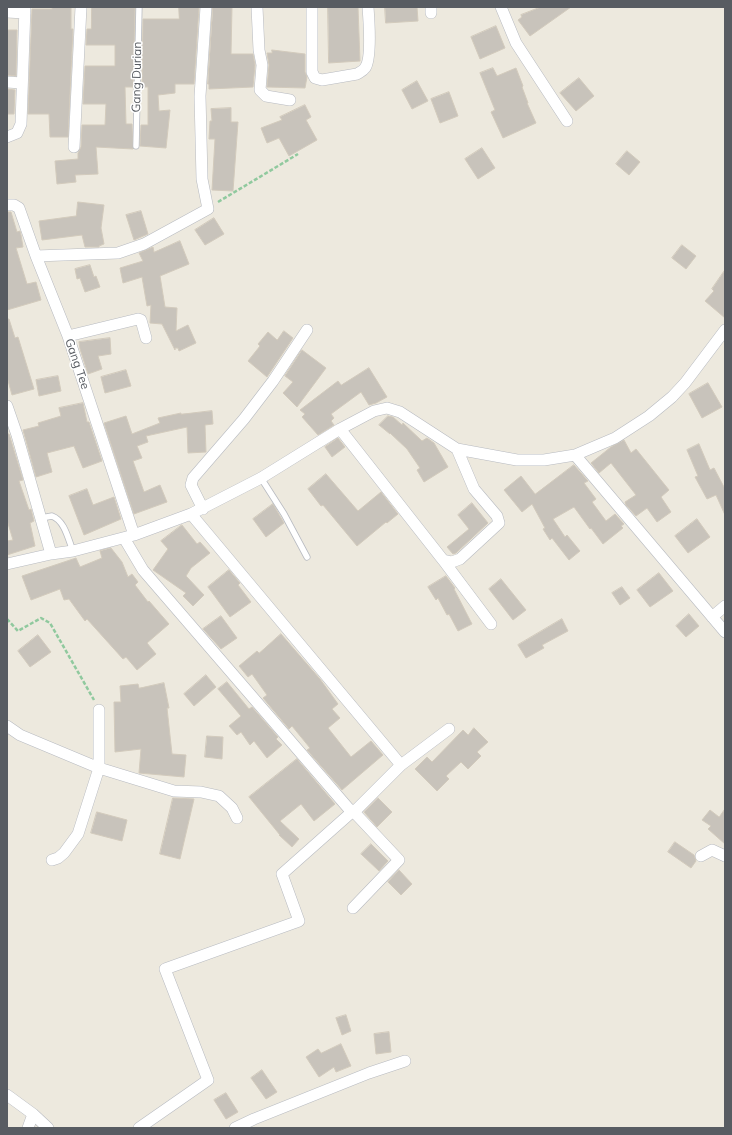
<!DOCTYPE html>
<style>
body{margin:0}
#map{position:relative;width:732px;height:1135px;overflow:hidden;background:#ede9de;font-family:Mulish,sans-serif}
canvas{display:block}
.frame{position:absolute;inset:0;border:8px solid #585c62;pointer-events:none}
</style>
<div id="map">
<canvas width="732" height="1135"></canvas>
<div class="frame"></div>
</div>
<script>
const ctx = document.querySelector('canvas').getContext('2d');
ctx.lineJoin = 'round';
function fill(path, color) {
  ctx.fillStyle = color;
  ctx.fill(path, 'evenodd');
}
function trace(path, color, width, dash) {
  ctx.strokeStyle = color;
  ctx.lineWidth = width;
  ctx.lineCap = dash ? 'butt' : 'round';
  ctx.setLineDash(dash || []);
  ctx.stroke(path);
}
function label(font, color, halo, rows, align = 'center') {
  ctx.font = font + ' Mulish,sans-serif';
  ctx.lineWidth = 3;
  ctx.setLineDash([]);
  ctx.textBaseline = 'middle';
  ctx.strokeStyle = halo;
  ctx.fillStyle = color;
  for (const [text, x, y, turn = 0] of rows) {
    ctx.save();
    ctx.translate(x, y);
    ctx.rotate((+turn || 0) * Math.PI / 180);
    ctx.textAlign = isNaN(turn) ? turn : align;
    if (halo) ctx.strokeText(text, 0, 0);
    ctx.fillText(text, 0, 0);
    ctx.restore();
  }
}
const building = new Path2D(`
 M52 7H71V29H73L68 137H50L49 114H28L32 9H52Z
 M92 7 135 8 133 87H125L126 124H132L133 149 96 147 98 174 75 175 76 182 57 184 55 161 78 159V153L81 147 82 125H105L106 104H83L85 66H115V45H86L87 29H91Z
 M179 7H199L194 84H175V93L158 95 159 111 170 110 166 148 140 146 141 125H148V87H142L143 19H179Z
 M213 7H232L231 54H253L255 65 253 87 209 89V84H208Z
 M328 7H358L360 61 329 63Z
 M385 7H417L418 21 386 23Z
 M541 7H571L530 36 518 20 522 17 521 15Z
 M496 26 505 48 480 59 471 37Z
 M7 30H17L16 76 7 75Z
 M272 50 305 54V72L307 77 305 88 267 87 269 65 267 53H272Z
 M493 68 497 76 516 68 523 86 522 87 528 103H527L536 123 503 138 491 112 495 110 480 73Z
 M579 78 594 96 576 111 560 93Z
 M417 81 428 101 412 109 402 90Z
 M7 89 15 90 14 114H7Z
 M449 92 458 116 440 123 431 99Z
 M305 105 311 117 306 120 317 140 289 156 279 138 267 143 261 128 282 120 280 117Z
 M231 108V122H238L233 191 212 190 215 139H209L210 121H212L211 109Z
 M482 148 495 168 478 179 465 159Z
 M627 151 640 162 629 175 616 164Z
 M78 202 104 205 101 228 104 244 99 246V247H85L82 235 42 240 39 221 76 216Z
 M141 211 148 234 134 240 126 215Z
 M7 212H11L17 232 20 231 21 235 23 247 16 248 27 284 36 282 41 300 7 310Z
 M214 218 224 234 205 245 195 230Z
 M180 241 189 264 160 276 165 307 177 308 176 331 188 325 196 343 179 351 178 348H175V350L162 324 150 323 151 305 147 306 142 277 123 283 120 268 143 261 139 253 153 247 154 252Z
 M682 245 696 256 686 269 672 258Z
 M90 265 94 277 96 276 100 287 85 292 80 278 77 279 75 269Z
 M725 270V318L705 301 714 291 712 289Z
 M7 319H9L15 338 18 337 34 389 12 395 7 377Z
 M284 331 293 338 267 377 248 361 260 346 258 344 268 332 277 340Z
 M110 338 111 354 98 356 102 369 88 374 80 349 79 342Z
 M302 350 326 368 297 407 283 393 293 382 285 376Z
 M369 368 387 397 376 403 369 405 361 392 331 414 334 418 331 421 334 425 318 435 302 417 305 414 300 410 338 381 341 385Z
 M126 370 131 386 105 393 101 377Z
 M58 376 61 391 39 396 36 380Z
 M708 383 722 407 702 418 689 394Z
 M83 403 87 422H89L102 461 83 468 74 446 47 453 52 472 36 477 23 430 39 426 38 423 61 416 59 408Z
 M212 411 213 424 205 425 206 452 188 453 187 427 146 436 148 442 137 446 142 458 133 461 144 492 160 485 167 502 134 514 104 423 126 416 132 434 160 423 158 418 181 413V414Z
 M388 416 393 417 402 425 403 423 422 441 427 438 434 443 448 467 424 482 417 470 420 468 407 449 390 433V434L379 425Z
 M7 434H9L10 437 23 480 19 481 29 510 31 509 34 521 30 523 35 546 7 555V541L13 540 7 520Z
 M338 438 345 447 332 457 325 447Z
 M624 440 631 453 636 449 669 490 661 497 671 512 657 522 647 508 636 516 626 505 625 502 636 495 611 463 599 473 591 463 611 447Z
 M699 444 710 470 714 468 725 489V515L716 495 707 499 695 477 698 476 687 450Z
 M574 465 588 481 584 483 596 499 592 502 606 521 615 514 624 524 621 526 623 528 603 544 591 528 590 529 574 507 553 519 565 537 567 535 580 551 569 560 552 538 550 540 543 529 545 528 532 504 522 512 504 490 521 476 535 494Z
 M326 474 358 511 381 492 398 514 387 523 386 522 357 546 323 505 321 506 308 489Z
 M87 489 93 505 114 497 121 519 84 535 69 496Z
 M472 503 488 523 456 553 453 554 447 547 469 529 458 515Z
 M273 504 284 523 266 537 253 519Z
 M697 519 710 537 688 553 675 536Z
 M182 525 197 544 200 542 210 553 191 568 186 576 204 595 193 606 183 596 186 593 153 570 168 549 161 541Z
 M111 548 122 562 128 577 132 574 138 582 135 585 148 602 149 601 169 624 147 643 156 654 137 670 126 657 123 659 87 619 85 621 69 599 64 600 60 589 31 600 22 576 76 558 80 567 102 558 100 551Z
 M229 570 240 583 238 585 251 602 230 617 208 587Z
 M659 573 673 591 650 607 637 590Z
 M446 576 455 588 454 589 472 624 458 631 449 614 447 615 438 598 436 600 428 587Z
 M501 579 526 610 513 620 489 589Z
 M622 587 630 598 620 605 612 593Z
 M689 614 699 626 686 637 676 626Z
 M221 616 237 638 221 649 203 629Z
 M562 619 568 631 542 645 544 648 526 658 518 645Z
 M281 634 320 679 338 704 332 709 340 718 328 728 351 757 371 741 383 755 342 790 307 750 310 748 292 726 289 729 263 698 267 695 252 674 248 677 239 666 257 651 259 653Z
 M38 635 51 652 30 667 18 651Z
 M206 675 216 687 194 706 184 694Z
 M227 682 249 709 252 707 278 737 276 739 282 745 267 758 254 741 250 745 241 732 237 735 229 726 241 716 218 689Z
 M164 683 169 708H167L172 754 186 755 184 777 139 773 141 749 115 752 114 702H121L120 686 138 684 139 688Z
 M474 728 488 742 477 752 481 756 468 769 461 762 446 776 449 779 437 791 415 769 427 757 432 762 463 730 468 735Z
 M207 736 223 737 222 759 205 757Z
 M297 759 335 804 314 821 301 804 280 821 299 839 292 847 279 835H280L249 797Z
 M173 798 194 799 180 859 160 854Z
 M378 798 392 812 377 827 364 812Z
 M725 809V844L708 829 711 826 702 820 710 810 719 817Z
 M97 812 127 820 122 841 91 833Z
 M675 842 694 855 696 861 691 868 668 852Z
 M371 844 388 861 379 871 361 854Z
 M399 870 412 884 401 895 388 882Z
 M346 1015 351 1031 342 1035 336 1018Z
 M389 1032 391 1052 376 1054 374 1034Z
 M341 1044 351 1066 336 1072 334 1067 319 1077 306 1057 318 1049 321 1053Z
 M262 1070 277 1092 266 1099 251 1078Z
 M226 1093 238 1112 226 1119 214 1100Z`);
fill(building, '#c8c3bb');
trace(building, '#d2cabc', 1);
const service = new Path2D(`
 M136 146 139 7
 M261 478 284 514 307 557
 M41 518 52 516C65 521 68 539 73 551`);
const minor = new Path2D(`
 M257 7 259 50 262 65 260 90 266 96 290 100
 M312 7V72L315 78 322 80 357 74C360 72 363 71 365 68 372 59 369 20 368 7
 M431 7V13
 M501 7 516 43 567 121
 M7 12 25 13
 M7 82 22 83
 M7 137 17 133 21 124 25 7
 M74 147 81 7
 M7 205H14L19 208 36 256 68 336 134 535
 M36 256 118 253 144 244 208 209 202 179 200 96 206 7
 M68 336 138 319 141 320 146 338
 M7 406 17 435 51 554
 M340 429 443 560 452 562 460 559 499 523 497 516 474 489 457 449
 M575 455 725 632
 M203 509 191 485 193 478 244 419 273 381 307 330
 M191 514 401 765 449 729
 M124 538 143 570 349 809 353 811 356 810 401 765
 M443 560 491 624
 M7 564 51 554 73 551 134 535 191 514 261 478 340 429 374 411 387 408 400 412 457 449 517 460H544L575 455 615 438 649 416 672 397 685 383 725 330
 M712 617 725 606
 M7 726 20 735 99 768 174 791 201 792 219 796 232 808 237 818
 M701 856 712 850 725 856
 M52 860 58 858 64 853 78 834 99 768V710
 M7 1095 33 1114 48 1128
 M28 1128 33 1114
 M139 1128 208 1080 165 969 299 921 282 874 353 811 399 860 353 908
 M235 1128 254 1119 369 1073 405 1061`);
trace(service, '#b7bac0', 7);
trace(minor, '#b7bac0', 12);
trace(new Path2D(`
 M218 202 298 154
 M7 619 18 631 41 618 50 623 94 700`), '#90c99e', 2.5, [4, 2]);
trace(service, '#fff', 5.5);
trace(minor, '#fff', 11);
label('12px', '#585c62', '#fff', [
 ["Gang Durian",137,77,-89],
 ["Gang Tee",77,364,71]
]);
</script>
